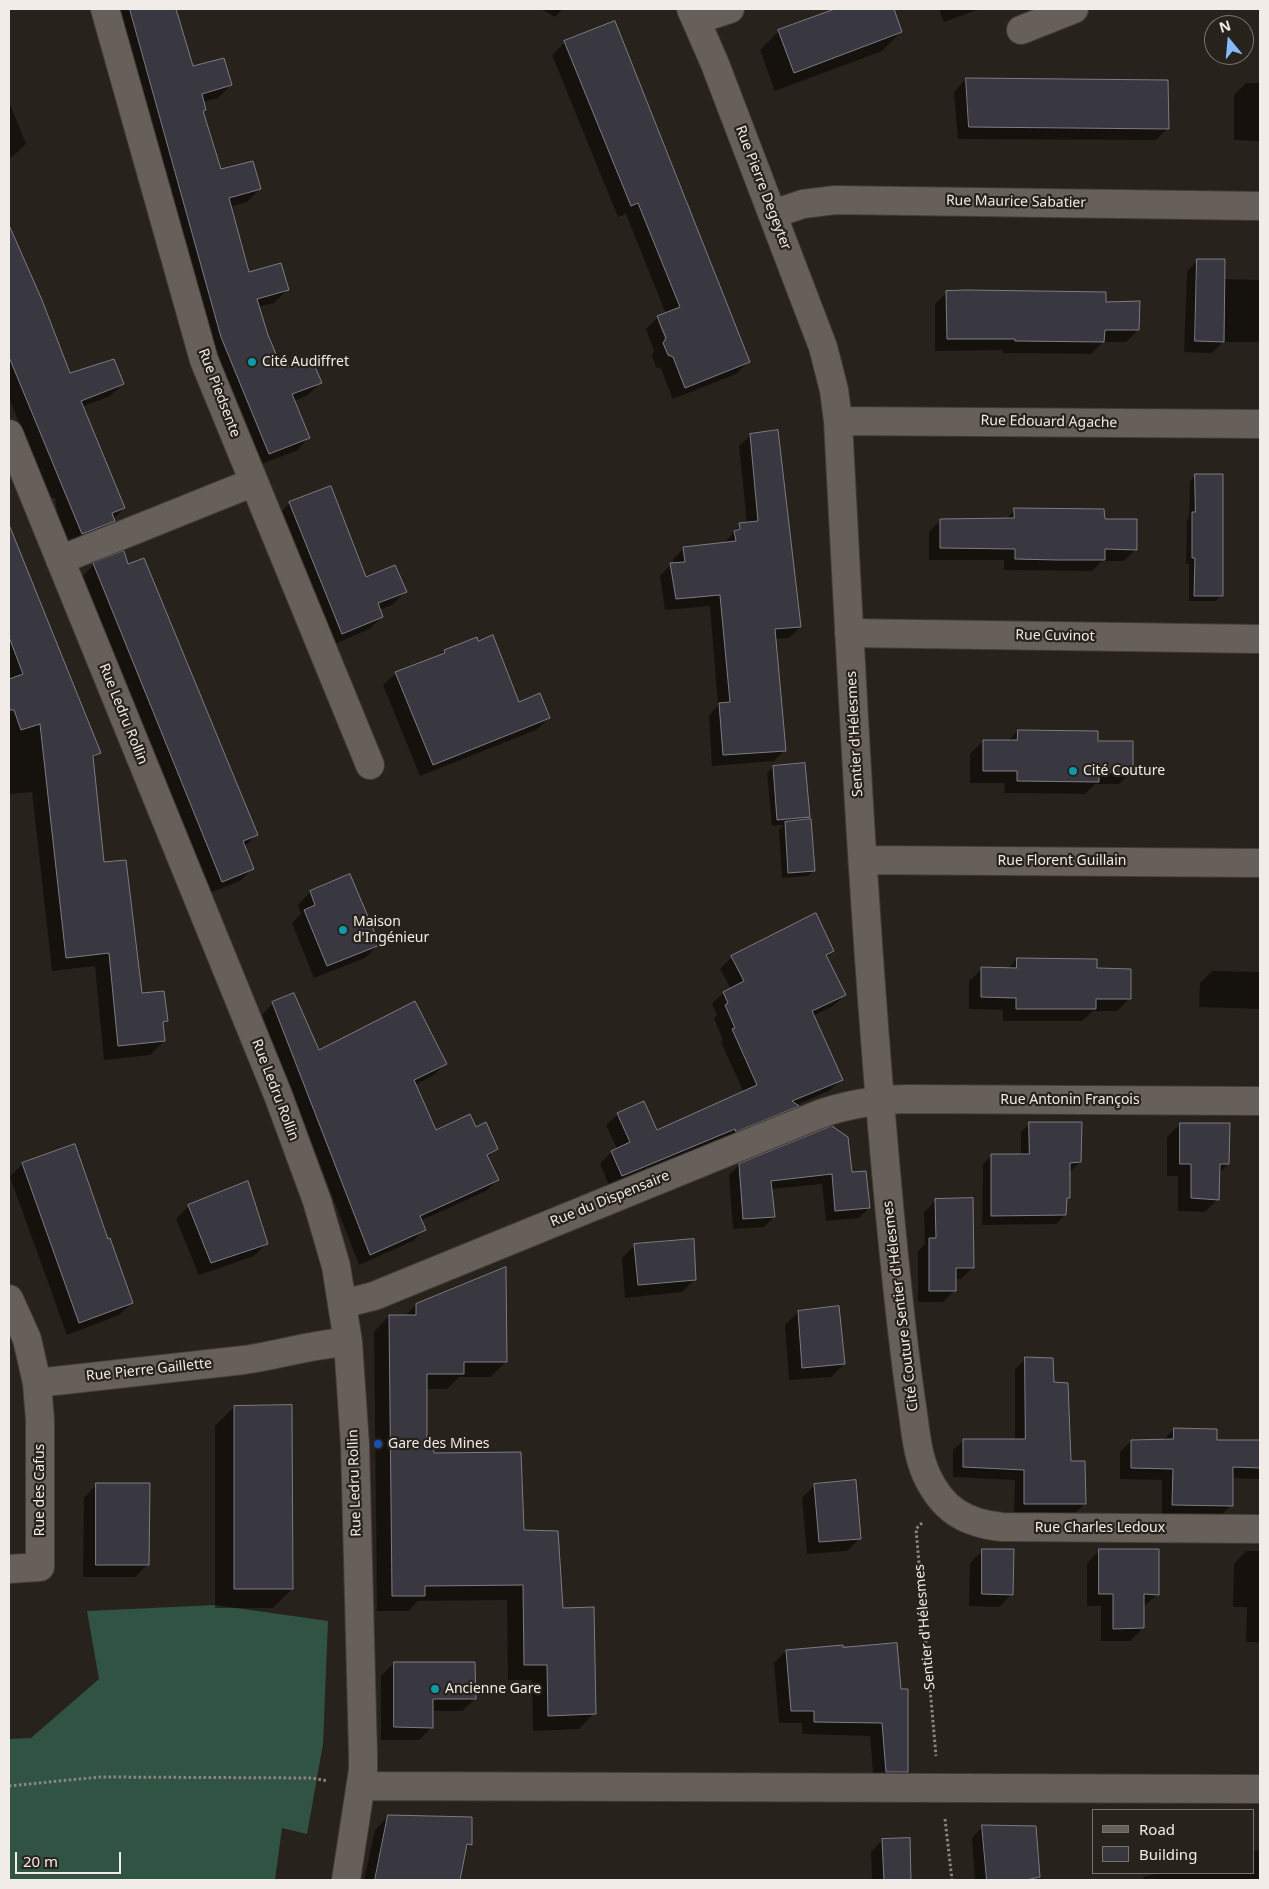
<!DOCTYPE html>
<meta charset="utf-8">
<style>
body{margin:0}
#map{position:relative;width:1269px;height:1889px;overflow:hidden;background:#28221c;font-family:"Noto Sans",sans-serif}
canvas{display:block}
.frame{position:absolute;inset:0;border:10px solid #f1ece8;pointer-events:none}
.legend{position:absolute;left:1092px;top:1809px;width:162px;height:65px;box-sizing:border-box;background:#28221c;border:1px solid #78736e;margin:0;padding:6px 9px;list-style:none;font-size:15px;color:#f1ece8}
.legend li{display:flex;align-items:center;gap:10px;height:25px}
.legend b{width:25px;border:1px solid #78736e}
.north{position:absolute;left:1204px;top:15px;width:50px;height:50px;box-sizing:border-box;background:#28221c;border:1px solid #78736e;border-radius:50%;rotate:343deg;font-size:14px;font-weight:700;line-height:20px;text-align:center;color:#f1ece8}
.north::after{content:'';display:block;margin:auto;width:18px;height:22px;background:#87bbfb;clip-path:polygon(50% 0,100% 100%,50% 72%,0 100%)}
.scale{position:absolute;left:15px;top:1852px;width:106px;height:22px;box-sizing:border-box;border:2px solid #f1ece8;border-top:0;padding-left:6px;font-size:15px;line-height:18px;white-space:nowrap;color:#f1ece8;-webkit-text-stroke:4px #28221c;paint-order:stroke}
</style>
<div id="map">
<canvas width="1269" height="1889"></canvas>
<div class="frame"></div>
<ul class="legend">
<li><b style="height:6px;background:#675f59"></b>Road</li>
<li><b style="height:14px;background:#39373f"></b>Building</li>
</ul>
<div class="north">N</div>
<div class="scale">20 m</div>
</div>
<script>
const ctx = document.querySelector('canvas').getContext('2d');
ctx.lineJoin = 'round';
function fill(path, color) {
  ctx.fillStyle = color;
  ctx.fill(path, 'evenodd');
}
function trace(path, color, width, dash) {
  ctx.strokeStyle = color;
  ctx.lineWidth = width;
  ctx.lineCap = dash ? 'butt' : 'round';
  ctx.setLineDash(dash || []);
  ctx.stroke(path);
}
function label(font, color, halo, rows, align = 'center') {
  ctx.font = font + ' "Noto Sans",sans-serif';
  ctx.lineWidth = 4.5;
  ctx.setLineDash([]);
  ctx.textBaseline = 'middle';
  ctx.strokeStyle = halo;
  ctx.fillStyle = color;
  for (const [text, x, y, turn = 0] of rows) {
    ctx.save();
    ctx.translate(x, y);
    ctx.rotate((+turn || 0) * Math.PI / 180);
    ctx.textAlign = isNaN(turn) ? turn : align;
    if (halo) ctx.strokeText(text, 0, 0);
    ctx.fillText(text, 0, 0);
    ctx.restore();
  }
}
fill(new Path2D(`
 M215 1605 328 1621 323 1744 307 1834 282 1828 275 1880H9V1739L31 1738 99 1679 87 1611Z`), '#315344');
fill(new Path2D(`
 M114 9H176L175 10 192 68 231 85 218 98 203 102 205 109 202 112 220 171 260 189 247 202 230 207 248 273 287 290 274 303 258 307 267 335 281 370 321 382 308 395 294 401 308 438 296 451 256 466 208 350Z
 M541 9H563L555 17Z
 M838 9H892L901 32 882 51 775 91 760 50 779 31Z
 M939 9H979L944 22Z
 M615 23 748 362 736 374 673 399 661 369 656 367 652 356 654 351 646 329 658 317 666 314 626 214 618 217 552 55 565 42ZM658 322H661L669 344 667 345Z
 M966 79 1167 82 1168 128 1156 140 958 139 954 92Z
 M1246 83H1260V141L1234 140V95Z
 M9 102 26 144 13 156 9 158Z
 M9 223 69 375 123 384 110 396 82 407 124 508 101 533 69 546 58 518 55 498H50L9 398Z
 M1198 260 1223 279 1260 280V342H1223L1212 353 1184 352 1187 271Z
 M947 292 1104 303 1138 330 1126 342H1103L1091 354 1003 353V350L935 351V304Z
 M751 435 800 627 789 638 774 639 785 750 774 761 712 766 709 715 718 706 710 606 665 610 660 576 671 564H673V559L684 548 724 543 740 525 747 524 739 446Z
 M1196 475 1222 595 1216 601H1189V564H1186L1187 520 1189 517 1190 481Z
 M290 503 365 579 405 592 392 605 379 610 382 617 369 629 330 646 277 516Z
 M1015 510 1103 521 1136 549 1124 561H1102L1092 571 1004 570V560H929V532L941 520H1005Z
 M9 540 99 753 92 760 103 864 141 994 166 1020 162 1025 164 1041 150 1055 104 1060 95 966 52 971 32 792 9 794Z
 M94 564 127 566 256 835 244 847 252 869 240 881 209 893 82 577Z
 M444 651 518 703 549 718 536 730 420 776 383 685 396 673 439 656Z
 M1018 731 1097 742 1132 771 1119 784H1095L1085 794 1004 793 1005 783H970V754L983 741H1008Z
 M773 767 808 817 804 821 814 870 808 876 782 878 779 829 783 825 772 826 767 773Z
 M310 892 378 945 365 958 314 978 292 923 301 914 298 905Z
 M833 951 826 958 845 995 833 1006 813 1016 841 1080 829 1091 796 1105 786 1117 610 1187 600 1164 611 1152 617 1149 606 1125 618 1114 656 1132 744 1093 721 1042 723 1040 714 1018 717 1015 712 1004 723 993 731 989 720 969 732 957Z
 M1017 959 1096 969 1130 998 1117 1011H1093L1082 1021H1003V1010L969 1009V981L982 969H1008Z
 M1212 971 1260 972V1009L1199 1007 1200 983Z
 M273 1003 319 1052 445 1064 434 1075 415 1085 435 1131 476 1128 497 1149 487 1158 498 1180 486 1191 420 1221 424 1230 413 1241 359 1265 262 1015Z
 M1030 1123 1080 1162 1071 1171H1069L1068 1197 1065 1200V1215L1056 1224 982 1225 983 1164 992 1155H1021V1132Z
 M1180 1124 1228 1164 1219 1173 1218 1199 1205 1212 1178 1211V1176H1167V1137Z
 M22 1164 107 1240 132 1303 119 1315 67 1335 10 1177Z
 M739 1165 851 1173 869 1208 859 1218 826 1221 822 1184 771 1189 774 1217 764 1227 733 1229 729 1175Z
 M247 1183 267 1243 254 1256 199 1275 176 1219 189 1206Z
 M936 1200 973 1267 961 1279H955V1290L943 1302H918V1251L925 1244 924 1212Z
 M635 1245 695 1279 682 1292 625 1298 622 1258Z
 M416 1305 506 1362 490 1377H459L447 1389H426V1443L433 1454 523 1532 562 1609 594 1713 579 1729 533 1731 532 1680H508L507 1600 418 1601 408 1611H377L374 1332 389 1316H405Z
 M798 1312 844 1364 831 1377 789 1380 785 1325Z
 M1026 1359 1052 1384 1070 1463 1085 1504 1074 1514 1014 1513 1015 1480 953 1477V1450L964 1440H1015V1369Z
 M234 1407 292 1589 273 1608H215V1426Z
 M1174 1429 1215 1441H1260V1479L1232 1478 1231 1505 1220 1516H1162V1480L1120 1479V1452L1131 1441 1163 1440Z
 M96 1485 148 1564 135 1577H83L84 1498Z
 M815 1485 860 1538 847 1551 807 1554 802 1498Z
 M983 1550 1012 1594 999 1607 969 1606 970 1563Z
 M1100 1550 1158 1594 1143 1607V1628L1130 1641H1101V1606H1087V1563Z
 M1246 1551H1260V1642H1246L1247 1607H1233L1234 1564Z
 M896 1644 907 1772 894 1784H874L870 1736 802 1734V1723H779L774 1663 786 1651Z
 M394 1663 475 1699 462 1711H432V1727L419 1740H381V1676Z
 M389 1816 470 1844 465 1850 459 1880H364L375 1830Z
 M983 1826 1035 1827 1039 1880H975L972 1838Z
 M882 1840 910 1879 912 1880H868L872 1879 871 1852Z
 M1258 1850 1260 1859V1880H1141L1145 1876 1160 1873H1253V1851Z`), '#0007');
const building = new Path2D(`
 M130 9H176L193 66 224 58 232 85 202 94 206 110 203 111 221 169 253 161 261 189 229 198 249 272 281 263 289 290 257 299 268 335 282 368 311 357 322 383 292 394 310 438 269 454 221 337Z
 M835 9H894L902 32 794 73 778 30Z
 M615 21 750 362 685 388 673 357 668 355 663 343 666 338 657 316 680 307 638 203 631 206 564 41Z
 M966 78 1168 80 1169 129 969 127Z
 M9 225 42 300 70 373 114 359 124 384 81 401 125 508 112 513 115 521 82 534 9 357Z
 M1197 259H1225L1224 342 1195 341Z
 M968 290 1106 292V302L1140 301 1139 330H1105L1104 342 1015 341V339H947L946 291Z
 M778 430 801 627 775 629 786 751 723 755 719 703 730 702 720 595 676 599 670 563 685 562 683 547 736 541 734 531 740 529 739 523 758 521 750 434Z
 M1195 474H1223V596H1194L1195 558H1192V512H1195Z
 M331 486 366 577 395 565 407 592 378 603 383 617 342 634 289 502Z
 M1014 508 1104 509 1105 519H1137V550L1105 549V560H1058L1015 559V549L940 548V519L1014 518Z
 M10 527 101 753 93 756 104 862 126 860 142 993 164 991 168 1021 163 1022 165 1041 118 1046 109 953 66 958 40 724 21 730 14 710H9V679L23 674 9 637V528Z
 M124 551 128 564 144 558 258 835 243 841 254 869 222 882 93 563Z
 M493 635 519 702 540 693 550 718 433 765 395 672 445 653 444 650 477 637 478 641Z
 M1018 730 1098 731V741H1133V772H1099V782L1017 781V771H983V740H1017Z
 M805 763 810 817 777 820 773 766Z
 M811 819 815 871 788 873 785 822Z
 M350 874 380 945 327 966 304 910 315 905 310 891Z
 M816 913 834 951 826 955 846 995 812 1011 843 1080 792 1101 799 1106 736 1132 735 1129 622 1176 611 1151 630 1142 617 1113 644 1101 657 1130 757 1085 732 1029 735 1028 725 1005 728 1003 723 992 744 981 731 956Z
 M1017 958 1097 959V968L1131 969V999H1096V1009H1016V998L981 997V967L1016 968Z
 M294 993 319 1050 415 1001 447 1064 414 1080 436 1130 470 1114 476 1127 486 1122 498 1149 487 1155 499 1180 420 1216 426 1230 370 1255 272 1002Z
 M1029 1122H1082L1081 1162 1070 1163V1198H1067L1066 1215 991 1216V1154H1029Z
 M1180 1123H1230L1229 1164H1220L1219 1200 1191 1198V1164H1180Z
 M832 1126 848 1137 852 1172 866 1171 870 1208 835 1211 832 1174 771 1181 775 1217 743 1219 739 1164Z
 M75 1144 108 1239 110 1238 133 1303 79 1323 22 1163Z
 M248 1181 268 1244 211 1263 188 1205Z
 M973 1198 974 1268H956V1291H929V1238H936L935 1199Z
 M694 1239 696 1280 638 1285 634 1244Z
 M506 1267 507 1362H464V1374H427V1442H433L434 1453 521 1452 524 1530 558 1531 563 1608 594 1607 596 1714 548 1716 547 1665H524L523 1585 425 1586V1596H392L389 1315H416V1304Z
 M839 1306 845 1364 802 1368 798 1311Z
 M1025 1357 1053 1358 1054 1382 1068 1383 1071 1461H1085L1086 1504H1024V1470L963 1467V1439H1025Z
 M292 1405 293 1589H234V1406Z
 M1174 1428 1217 1429V1440H1260V1468L1233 1467V1506L1172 1505 1173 1469 1131 1468V1440L1173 1439Z
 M856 1480 861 1539 819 1542 814 1484Z
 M96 1483H150L149 1565H96Z
 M982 1549H1014L1013 1595 982 1594Z
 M1099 1549H1159V1595L1144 1594V1628L1113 1629V1594H1099Z
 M897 1643 901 1689H908V1772H886L882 1723 814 1722V1711H791L786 1650 843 1645V1647Z
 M394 1662H475L476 1699H433V1728L394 1727Z
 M388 1815 472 1817V1845L467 1844 460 1880H375Z
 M982 1825 1036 1826 1040 1877 1026 1880H987Z
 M910 1838 911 1880H884L882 1839Z`);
fill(building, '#39373f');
trace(building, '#7e7b84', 1);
const minor = new Path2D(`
 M105 9 204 360 370 765
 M691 9 715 64 823 347 834 390 838 421C852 686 865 951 890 1215 896 1277 902 1339 911 1400 915 1424 916 1451 926 1474 942 1509 964 1523 1002 1527L1260 1529
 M696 20 730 9
 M1021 30 1074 9
 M773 214 803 204 835 200 1260 206
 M838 421 1260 424
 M9 434 278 1095 317 1201 336 1266 348 1342 355 1445 363 1754V1770L346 1880
 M60 560 254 482
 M849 633 1260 639
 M863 860 1260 863
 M9 1299 27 1339 37 1383 244 1360C279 1355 312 1344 348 1342
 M343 1304 374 1296 820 1114C848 1104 876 1100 907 1099L1260 1101
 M9 1569 40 1567V1420L37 1383
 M361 1786 1260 1789`);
trace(minor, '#423c38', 30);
trace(new Path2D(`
 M922 1523 916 1529 936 1756
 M9 1786 100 1777 312 1778 328 1781
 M945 1819 952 1880`), '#8c8681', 3, [2.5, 2.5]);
trace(minor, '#675f59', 28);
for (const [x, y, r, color] of [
 [252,362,5,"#0f9aa8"],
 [1073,771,5,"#0f9aa8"],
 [343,930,5,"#0f9aa8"],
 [378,1444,5,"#1a4fb4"],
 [435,1689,5,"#0f9aa8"]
]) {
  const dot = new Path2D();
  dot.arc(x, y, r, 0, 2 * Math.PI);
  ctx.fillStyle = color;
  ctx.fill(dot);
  trace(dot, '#28221c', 2);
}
label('14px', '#f1ece8', '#28221c', [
 ["Rue Pierre Degeyter",763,188,69],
 ["Rue Maurice Sabatier",1016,202,1],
 ["Rue Piedsente",219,393,69],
 ["Rue Edouard Agache",1049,422,1],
 ["Rue Cuvinot",1055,636,1],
 ["Rue Ledru Rollin",123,714,68],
 ["Sentier d'Hélesmes",855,734,-93],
 ["Rue Florent Guillain",1062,861],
 ["Rue Ledru Rollin",275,1090,69],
 ["Rue Antonin François",1070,1100],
 ["Rue du Dispensaire",610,1199,-22],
 ["Cité Couture Sentier d'Hélesmes",901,1306,-97],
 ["Rue Pierre Gaillette",149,1370,-6],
 ["Rue Ledru Rollin",355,1483,-92],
 ["Rue des Cafus",40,1490,-90],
 ["Rue Charles Ledoux",1100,1528],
 ["Sentier d'Hélesmes",925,1627,-95]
]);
label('14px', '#f1ece8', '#28221c', [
 ["Cité Audiffret",262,362],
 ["Cité Couture",1083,771],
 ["Maison",353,922],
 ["d'Ingénieur",353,938],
 ["Gare des Mines",388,1444],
 ["Ancienne Gare",445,1689]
], 'left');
</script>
